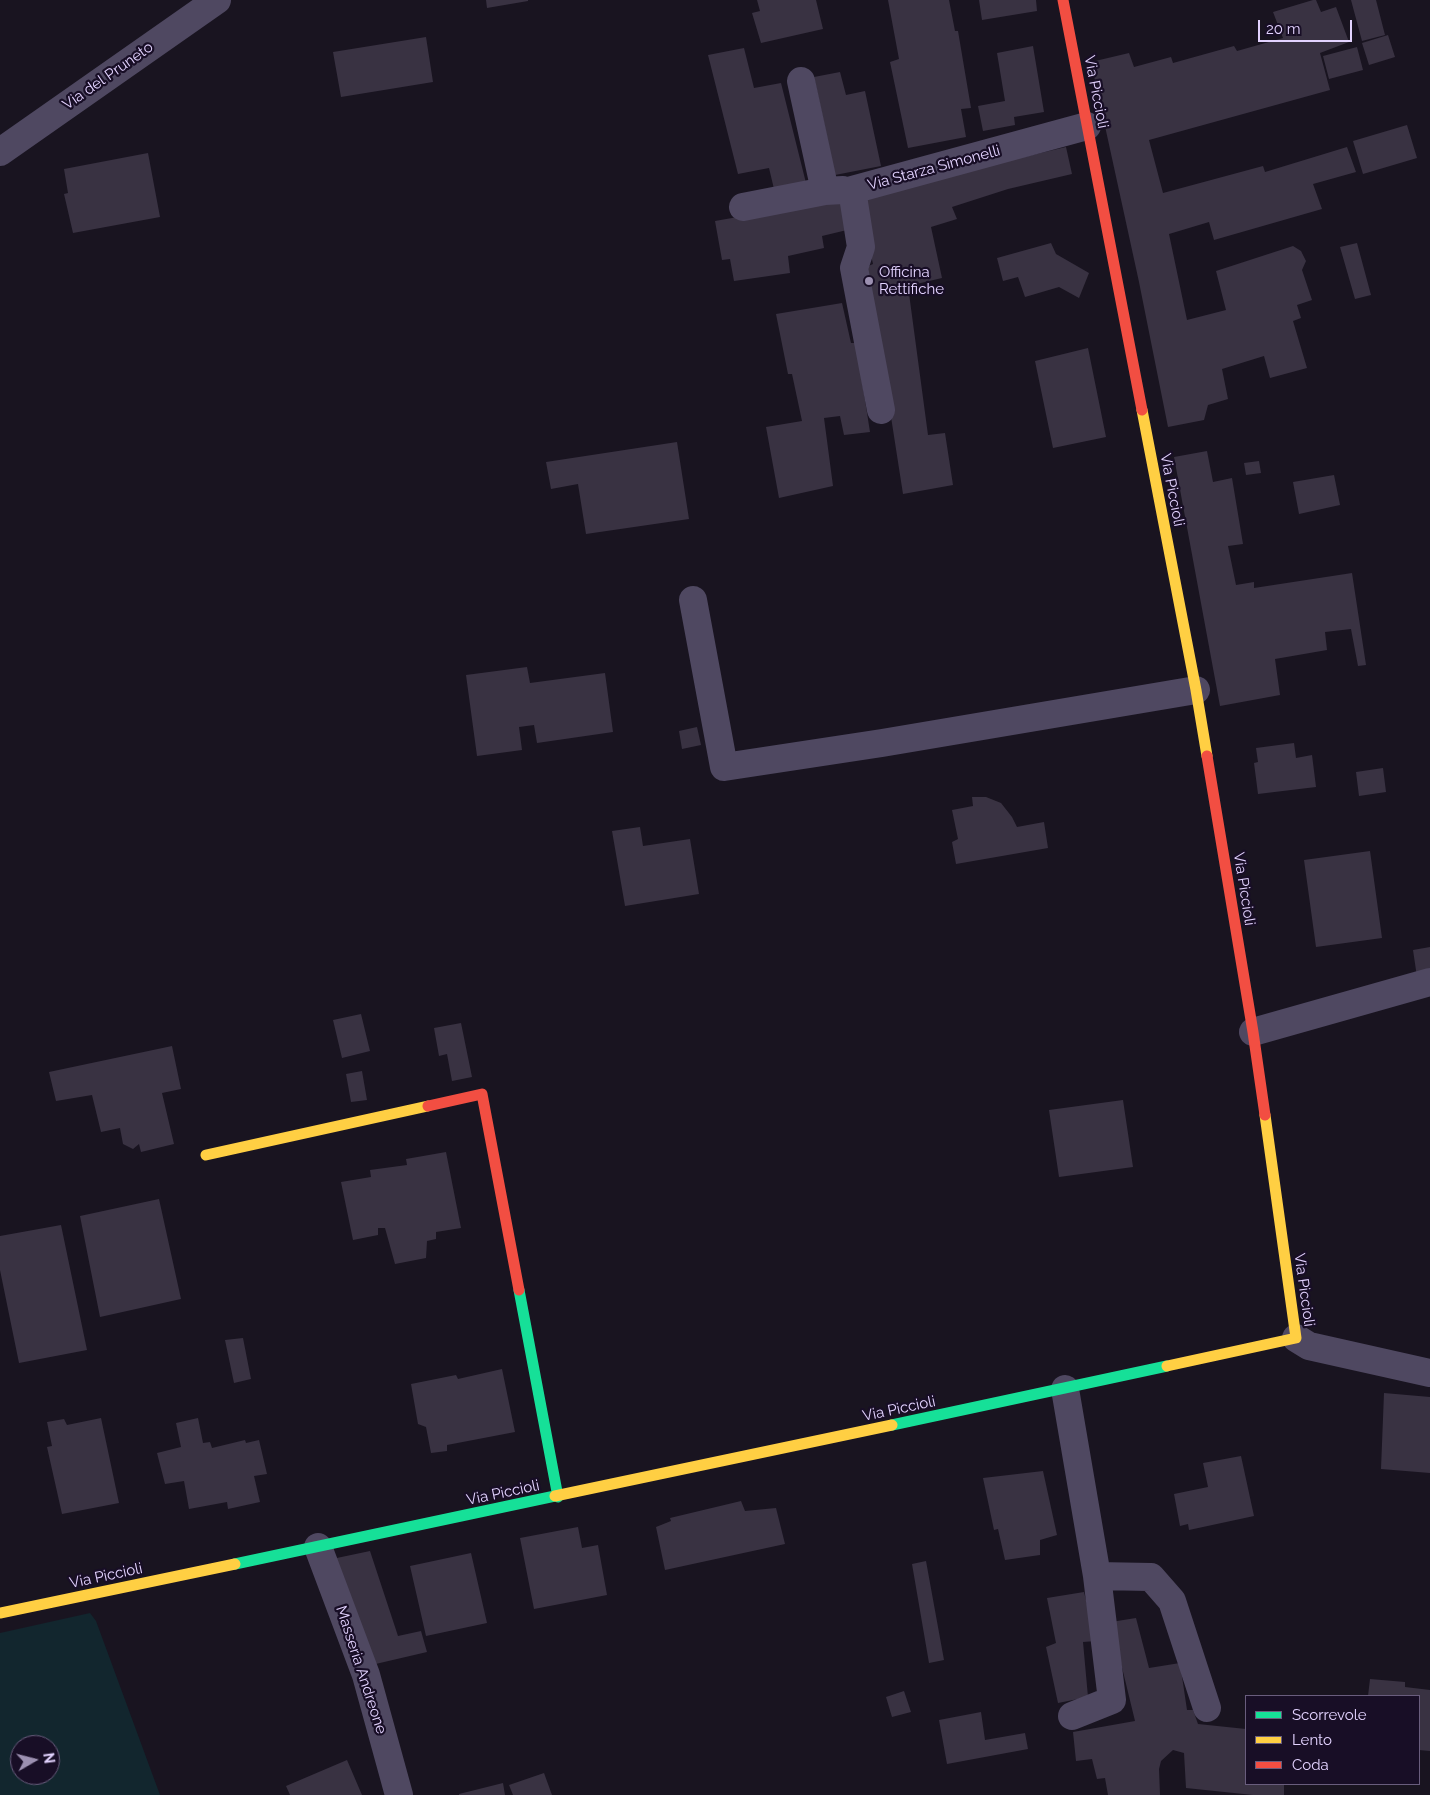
<!DOCTYPE html>
<style>
body{margin:0}
#map{position:relative;width:1430px;height:1795px;overflow:hidden;background:#191420;font-family:Raleway,sans-serif}
canvas{display:block}
.legend{position:absolute;left:1245px;top:1695px;width:175px;height:90px;box-sizing:border-box;background:#180e26;border:1px solid #695d7d;margin:0;padding:6px 9px;list-style:none;font-size:15px;color:#e3d3ff}
.legend li{display:flex;align-items:center;gap:10px;height:25px}
.legend b{width:25px;border:1px solid #695d7d}
.north{position:absolute;left:10px;top:1735px;width:50px;height:50px;box-sizing:border-box;background:#180e26;border:1px solid #695d7d;border-radius:50%;rotate:82deg;font-size:14px;font-weight:700;line-height:20px;text-align:center;color:#e3d3ff}
.north::after{content:'';display:block;margin:auto;width:18px;height:22px;background:#9c90b1;clip-path:polygon(50% 0,100% 100%,50% 72%,0 100%)}
.scale{position:absolute;left:1258px;top:20px;width:94px;height:22px;box-sizing:border-box;border:2px solid #e3d3ff;border-top:0;padding-left:6px;font-size:15px;line-height:18px;white-space:nowrap;color:#e3d3ff;-webkit-text-stroke:4px #180e26;paint-order:stroke}
</style>
<div id="map">
<canvas width="1430" height="1795"></canvas>
<ul class="legend">
<li><b style="height:6px;background:#16e098"></b>Scorrevole</li>
<li><b style="height:6px;background:#ffcf43"></b>Lento</li>
<li><b style="height:6px;background:#f24e42"></b>Coda</li>
</ul>
<div class="north">N</div>
<div class="scale">20 m</div>
</div>
<script>
const ctx = document.querySelector('canvas').getContext('2d');
ctx.lineJoin = 'round';
function fill(path, color) {
  ctx.fillStyle = color;
  ctx.fill(path, 'evenodd');
}
function trace(path, color, width, dash) {
  ctx.strokeStyle = color;
  ctx.lineWidth = width;
  ctx.lineCap = dash ? 'butt' : 'round';
  ctx.setLineDash(dash || []);
  ctx.stroke(path);
}
function label(font, color, halo, rows, align = 'center') {
  ctx.font = font + ' Raleway,sans-serif';
  ctx.lineWidth = 4.5;
  ctx.setLineDash([]);
  ctx.textBaseline = 'middle';
  ctx.strokeStyle = halo;
  ctx.fillStyle = color;
  for (const [text, x, y, turn = 0] of rows) {
    ctx.save();
    ctx.translate(x, y);
    ctx.rotate((+turn || 0) * Math.PI / 180);
    ctx.textAlign = isNaN(turn) ? turn : align;
    if (halo) ctx.strokeText(text, 0, 0);
    ctx.fillText(text, 0, 0);
    ctx.restore();
  }
}
fill(new Path2D(`
 M90 1613 96 1621 160 1795H0V1633ZM20 1745H50V1775H20Z`), '#12262e');
fill(new Path2D(`
 M486 0H528V1L487 8Z
 M757 0H816L823 29 761 43 752 13 760 11Z
 M888 0H949L955 31H958L971 108 961 109 966 137 908 148 890 62 899 59Z
 M979 0H1036L1037 11 982 20Z
 M1313 0H1316L1321 12 1336 7 1349 42 1320 53 1330 90 1149 140 1163 193 1263 166 1265 172 1347 147 1356 172 1313 184 1322 209 1214 240 1209 222 1169 234 1187 320 1226 310 1216 271 1293 246 1301 251 1306 261 1302 270 1312 300 1297 305 1301 318 1293 321 1307 368 1270 378 1264 356 1222 369 1228 399 1208 405 1204 420 1168 427 1139 282 1091 62 1129 53 1134 67 1171 57 1173 63 1234 46 1237 51 1283 38 1273 12Z
 M1351 0H1376L1385 35 1362 41Z
 M1388 35 1395 57 1369 65 1362 43Z
 M426 37 433 82 341 97 333 52Z
 M1033 46 1044 112 1014 117 1015 125 983 131 978 106 1005 101 997 53Z
 M1357 47 1363 70 1329 79 1323 56Z
 M744 48 754 88 781 83 806 183 774 189 769 168 738 174 708 55Z
 M840 72 846 95 865 91 881 166 835 175 814 77Z
 M1407 125 1417 158 1363 174 1353 141Z
 M1066 147 1072 174 1008 189 952 207 957 219 931 227 942 278 908 286 928 435 945 433 953 485 903 494 877 327 866 267 873 264 858 196Z
 M148 153 160 217 73 233 64 194 68 193 64 169Z
 M840 199 847 230 822 236 824 248 788 256 790 273 734 281 730 259 722 260 715 221Z
 M1051 243 1056 254 1089 273 1079 298 1059 287 1025 297 1018 277 1003 281 997 258Z
 M1357 243 1371 295 1355 299 1340 247Z
 M842 303 851 343H856L870 432 844 435 840 416 824 418 833 486 779 498 766 427 802 421 792 374H788L776 314Z
 M1088 348 1106 437 1053 448 1035 361Z
 M677 442 689 519 586 534 578 484 551 489 546 462Z
 M1207 451 1213 482 1232 478 1243 544 1228 546 1236 585 1254 582V588L1352 573 1366 665 1358 666 1351 629 1325 632 1327 650 1275 659 1280 695 1220 706 1174 457Z
 M1259 461 1261 473 1246 475 1244 463Z
 M1334 475 1340 505 1299 514 1293 482Z
 M527 667 530 683 605 673 613 732 537 743 534 725 519 727 522 750 477 756 466 675Z
 M697 727 701 745 682 749 679 731Z
 M1294 743 1296 758 1312 755 1316 787 1258 794 1254 763 1258 762 1256 748Z
 M1383 768 1386 792 1359 796 1356 772Z
 M972 797H986L1001 803 1012 817 1017 827 1044 822 1048 848 956 864 952 842 958 839 952 810 973 806Z
 M640 827 643 846 690 839 699 894 625 906 612 831Z
 M1370 851 1382 938 1316 947 1304 860Z
 M1430 947V973L1417 977 1413 950Z
 M361 1014 370 1051 342 1058 333 1020Z
 M461 1023 472 1077 452 1081 447 1054 439 1056 434 1028Z
 M172 1046 181 1089 162 1093 174 1144 141 1152 139 1144 133 1149 123 1144 120 1128 101 1132 92 1095 56 1101 49 1072Z
 M362 1071 367 1100 351 1102 346 1074Z
 M1123 1100 1133 1167 1059 1177 1049 1110Z
 M446 1152 461 1228 436 1232V1239L427 1241 426 1258 395 1264 385 1228H378V1235L353 1240 341 1182 371 1177 370 1170 407 1165 406 1159Z
 M159 1199 181 1299 100 1317 80 1216Z
 M61 1225 87 1350 19 1363 0 1270V1236Z
 M243 1338 251 1379 234 1383 225 1340Z
 M502 1369 515 1432 447 1445V1451L431 1453 426 1427 418 1424 411 1384 456 1375 458 1379Z
 M1384 1393 1430 1397V1473L1381 1469Z
 M101 1418 119 1503 62 1514 47 1447 52 1446 47 1422 64 1419 67 1425Z
 M198 1418 203 1443 210 1442 212 1448 245 1440 246 1443 259 1440 267 1474 254 1476 260 1502 228 1509 227 1502 189 1509 184 1481 165 1484 157 1453 181 1447 176 1423Z
 M1241 1456 1254 1516 1189 1530 1188 1524 1180 1526 1174 1494 1208 1487 1203 1463Z
 M1043 1471 1057 1535 1040 1540V1555L1005 1560 998 1529 994 1530 983 1478Z
 M741 1501 745 1511 776 1508 785 1544 665 1570 656 1527 671 1521 670 1518Z
 M578 1527 582 1548 598 1545 607 1595 534 1609 520 1538Z
 M370 1551 398 1636 421 1631 427 1652 367 1666 332 1559Z
 M471 1553 487 1623 426 1636 410 1566Z
 M926 1561 944 1660 929 1663 912 1564Z
 M1084 1592 1096 1641 1083 1642 1088 1697 1058 1703 1046 1647 1056 1643 1047 1598Z
 M1136 1618 1149 1668 1180 1663 1187 1710H1193L1198 1724 1246 1729V1784H1284V1795H1253L1186 1788 1184 1753 1173 1750 1161 1761 1159 1769 1160 1795H1108L1105 1778 1097 1779 1092 1759 1076 1761 1073 1732 1135 1721 1111 1622Z
 M1370 1679 1405 1682V1687L1430 1690V1751L1419 1750V1696H1368Z
 M904 1691 911 1712 892 1717 886 1697Z
 M981 1712 985 1740 1025 1733 1028 1749 947 1764 939 1720Z
 M347 1760 362 1795H290L286 1786Z
 M544 1773 552 1795H513L509 1785Z
 M503 1783 505 1795H459V1794Z`), '#393242');
trace(new Path2D(`
 M801 81 825 191
 M0 152 217 0
 M743 207 825 191 843 190
 M881 410 854 268 861 247 852 190 1087 126
 M693 600 724 767 882 743 1196 690
 M1253 1032 1430 982
 M1296 1338 1309 1346 1430 1373
 M1065 1389 1097 1576 1151 1577 1172 1601 1207 1708
 M318 1547 366 1675 399 1795
 M1072 1716 1112 1700 1097 1576`), '#4f4861', 28);
trace(new Path2D(`
 M519 1290 558 1497
 M892 1425 1167 1366
 M235 1564 555 1496`), '#16e098', 11);
trace(new Path2D(`
 M1142 410 1196 690 1207 756
 M206 1155 428 1106
 M1167 1366 1296 1338 1265 1115
 M555 1496 892 1425
 M0 1613 235 1564`), '#ffcf43', 11);
trace(new Path2D(`
 M1063 0 1142 410
 M1207 756 1253 1032 1265 1115
 M428 1106 482 1094 519 1290`), '#f24e42', 11);
for (const [x, y, r, color] of [
 [869,281,5,"#9c90b1"]
]) {
  const dot = new Path2D();
  dot.arc(x, y, r, 0, 2 * Math.PI);
  ctx.fillStyle = color;
  ctx.fill(dot);
  trace(dot, '#180e26', 2);
}
label('15px', '#e3d3ff', '#180e26', [
 ["Via del Pruneto",108,76,-35],
 ["Via Piccioli",1096,92,79],
 ["Via Starza Simonelli",934,168,-15],
 ["Via Piccioli",1172,490,79],
 ["Via Piccioli",1244,889,81],
 ["Via Piccioli",1304,1290,82],
 ["Via Piccioli",899,1409,-12],
 ["Via Piccioli",503,1493,-12],
 ["Via Piccioli",106,1576,-12],
 ["Masseria Andreone",361,1670,72]
]);
label('15px', '#e3d3ff', '#180e26', [
 ["Officina",879,272],
 ["Rettifiche",879,289]
], 'left');
</script>
